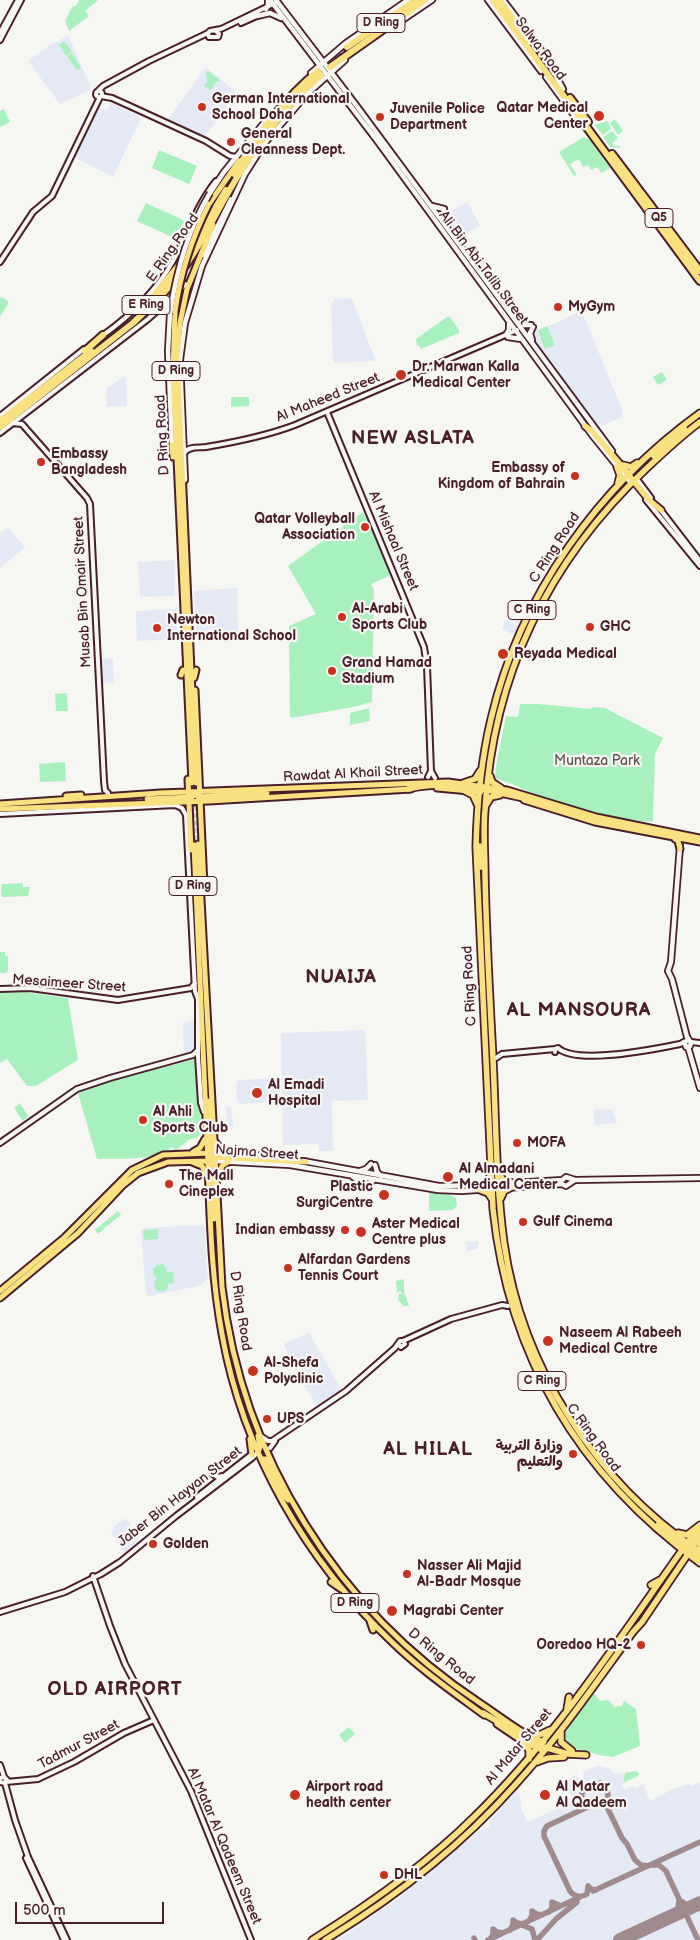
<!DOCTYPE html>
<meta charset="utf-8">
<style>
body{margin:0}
#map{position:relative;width:700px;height:1940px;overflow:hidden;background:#f6f6f2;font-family:"Balsamiq Sans",sans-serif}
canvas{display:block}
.scale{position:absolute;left:15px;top:1902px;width:149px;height:22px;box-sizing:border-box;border:2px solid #4a1f2b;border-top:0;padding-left:6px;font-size:15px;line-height:18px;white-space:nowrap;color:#4a1f2b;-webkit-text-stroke:4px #f6f6f2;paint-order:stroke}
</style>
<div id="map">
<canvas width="700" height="1940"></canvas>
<div class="scale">500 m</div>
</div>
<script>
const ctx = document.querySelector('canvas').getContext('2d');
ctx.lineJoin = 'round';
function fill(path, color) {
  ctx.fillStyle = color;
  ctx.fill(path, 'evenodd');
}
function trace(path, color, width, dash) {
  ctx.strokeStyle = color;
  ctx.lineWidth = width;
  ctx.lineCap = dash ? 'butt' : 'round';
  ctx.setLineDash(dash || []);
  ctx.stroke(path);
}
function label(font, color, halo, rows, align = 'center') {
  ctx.font = font + ' "Balsamiq Sans","Playpen Sans Arabic",sans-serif';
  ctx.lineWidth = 4.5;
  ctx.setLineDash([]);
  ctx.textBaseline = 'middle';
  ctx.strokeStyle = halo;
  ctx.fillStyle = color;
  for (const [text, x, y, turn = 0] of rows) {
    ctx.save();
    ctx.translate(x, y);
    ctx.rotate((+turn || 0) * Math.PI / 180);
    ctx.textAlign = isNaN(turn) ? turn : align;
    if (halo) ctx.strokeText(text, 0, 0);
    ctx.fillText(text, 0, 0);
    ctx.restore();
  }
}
fill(new Path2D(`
 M68 35 91 88 90 90 60 104 28 61 54 42 56 44 55 41H59Z
 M207 68 236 92V95L206 135 201 136 170 122 168 119 204 69Z
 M111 103 138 115 140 120 113 177 77 159 75 155 87 133 86 131 98 107 107 111Z
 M467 202 480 225 459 238 444 217 445 214Z
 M349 298 352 299 375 359 374 361 335 363 333 361 331 303H334V299Z
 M578 312 583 314 623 412 620 418 603 425 596 423 533 336 535 330 552 325Z
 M124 376 126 378 127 406 107 407 106 389Z
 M8 528 25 547 0 568V533Z
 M174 560 175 596 140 597 138 562Z
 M237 588 238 635 196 637 194 591Z
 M176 609 177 637 175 639 137 641 136 611Z
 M510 609 522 614 519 624 506 618Z
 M505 619 518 626 514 635 502 629Z
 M113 658 114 682 103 683 101 659Z
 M196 1020 197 1048 195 1051 184 1054 183 1023Z
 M365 1030 368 1100 332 1101 333 1151H319L318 1144 283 1145 281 1033Z
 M274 1078 276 1081 277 1099 275 1102 240 1104 237 1100 236 1083 239 1080Z
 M231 1106 233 1127H227L226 1107Z
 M612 1109 617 1123 594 1125V1110Z
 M202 1225 205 1227 206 1261 208 1279 199 1286 150 1296 146 1294 141 1231 144 1228Z
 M478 1241V1249L467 1251 466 1242Z
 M309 1333 341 1389V1393L322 1406 317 1407 290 1360 284 1344Z
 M126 1518 139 1538 136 1543 124 1553 111 1532 114 1530 113 1527Z
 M597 1766 608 1768 615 1774 625 1773 622 1785 624 1790 633 1786 636 1788 643 1784 649 1799 652 1800 656 1798 655 1796 659 1798V1796L674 1789 686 1785 690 1784 692 1786 700 1782V1940H338L399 1898 479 1831 490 1827 489 1820 518 1790 522 1806 520 1807 528 1822 574 1801 564 1781 576 1775 579 1779 584 1776 583 1772Z`), '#e4e9f5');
fill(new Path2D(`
 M79 0H98L85 11 89 16 69 31 65 21 73 6H76Z
 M64 41 72 51 66 56 59 45Z
 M72 53 81 68 77 70 67 56Z
 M208 71 221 81 216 82 211 90 204 86 207 82 206 73Z
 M4 109 10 122 0 127V111Z
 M615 119 623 131 618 135 610 123Z
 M608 121 611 129 603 135 594 125Z
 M612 131 618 138 612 143 614 146H620V148L610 147 603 137Z
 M584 137 590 140 610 168 601 173 598 167 591 170 588 165 583 167 579 159 570 164 577 175 574 176 559 152Z
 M159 150 197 166 189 184 152 168Z
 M146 203 183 220 184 222 179 234 172 237 137 221Z
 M2 297 8 301V304L0 317V298Z
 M447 317H450L459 330V333L421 349 419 345 417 346 416 339Z
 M547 326 555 345 545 349 538 331Z
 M662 372 667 380 658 385 653 377Z
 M231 397H249V406L231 407Z
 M363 512 372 526 390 569 389 576 371 584 374 590 372 702 353 707 292 718 290 717 289 626 316 614 288 566Z
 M67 693 68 711H56L55 694Z
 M520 704H538L591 709 593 707 605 708 663 738 655 754 653 821 650 822C602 817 565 806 520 788V787L495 778 496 766 506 716 518 717Z
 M369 708 370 721 350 725V713Z
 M65 762 66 781 40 782 39 764Z
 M23 883V887H30L28 896 3 897 1 895 2 884Z
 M0 952H5V956H8V971L6 973H0Z
 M25 992 68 998 78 1060 36 1086H27L7 1059 0 1063V993Z
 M195 1059 197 1102 200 1108 202 1132 197 1138 190 1139 175 1151 172 1147C154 1162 119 1158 97 1159L78 1093 110 1081Z
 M20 1103 28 1116 23 1121 14 1108Z
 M429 1192 447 1193 456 1198 457 1206 452 1210 429 1211Z
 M118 1211 121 1215 104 1228 102 1226 104 1229 98 1234 95 1230Z
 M158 1229V1239L144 1240 143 1230Z
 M163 1264 166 1268 167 1272H173L174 1283 168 1284V1288L164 1291 158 1292 155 1288 154 1282 157 1278 154 1275 153 1269 157 1265Z
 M404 1279V1291L409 1306H404L398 1300 399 1293 404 1295 400 1291 397 1293 396 1281Z
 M594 1693 600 1701 608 1700 615 1707 622 1706 624 1701 636 1709 640 1746 613 1757 599 1755 564 1745 562 1735 590 1695Z
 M349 1727 355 1734 345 1743 339 1735Z
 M635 1771 639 1773 638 1776 623 1783 625 1773Z`), '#a8f1bf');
trace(new Path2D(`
 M583 1809C586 1802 580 1798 582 1792L600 1783 604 1785 608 1794 606 1805
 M652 1865H659L666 1871 698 1940
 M596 1890 591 1889 588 1886 587 1894C581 1898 574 1897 570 1891L544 1836V1831L547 1826 594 1804 600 1803 606 1805 622 1838 627 1844 635 1860 641 1865 648 1866
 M593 1891 700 1842
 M681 1901 687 1905H695
 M549 1912 552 1908V1902L561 1906
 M672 1916 678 1908 679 1901
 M529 1921 532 1916V1911L537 1914 542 1915
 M522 1925 532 1929 535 1940
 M510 1930 513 1925V1920L517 1923 523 1924
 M474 1938 475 1940
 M490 1939 493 1935V1929L497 1932 503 1933
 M488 1940 580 1897
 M537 1940 556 1919 577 1902`), '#a08a8e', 5.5);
trace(new Path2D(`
 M620 1940 700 1903`), '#a08a8e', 14);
trace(new Path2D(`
 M192 783 194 845
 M196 783 198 844`), '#d4cbca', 5, [5, 2.5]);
trace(new Path2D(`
 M321 68 347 47`), '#d4cbca', 6, [6, 3]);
const tertiary = new Path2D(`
 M241 23 259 15
 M216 31 219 34 218 37H209L208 33 210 31 221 29 275 3
 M0 33 18 0
 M0 40 21 0
 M96 94a3 3 0 1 1 6 0a3 3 0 1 1-6 0Z
 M97 92 103 86 149 61 208 33
 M101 96 112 98 132 107 206 141 230 156 237 157
 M203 255 231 199
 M0 262 33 212 52 196 100 97
 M180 290 185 284
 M102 336C130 316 156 292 173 261 188 234 196 206 216 181
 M327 412 424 647 427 666 431 771 435 778
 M0 416 84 349
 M12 423 22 424 87 498 90 504 104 781 105 790 108 793
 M0 433 148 319 173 297
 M184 453C189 446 198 448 206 447 236 442 266 436 295 425L517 330
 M636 478 651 498
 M646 500 700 566
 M660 509 700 561
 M428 777 431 771
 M0 814 175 805 182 808 186 815 195 991 198 999
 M0 989 30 988 118 1000 191 988 195 983
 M198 997V1056L201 1103 204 1112
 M691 1042 700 1043
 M555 1052V1049L558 1048C576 1065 656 1049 680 1044L684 1042
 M496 1058 502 1054 555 1049
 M0 1143 77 1089 110 1078 193 1055 198 1050
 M403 1341 451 1319 502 1305 508 1306
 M262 1437 268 1441H272L346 1391 395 1348 400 1341H403L405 1344 401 1347 398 1344
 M270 1448 275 1441
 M213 1474 217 1477 223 1476
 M197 1497 252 1454
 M93 1576 110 1626 125 1664 191 1791 251 1940
 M0 1612 65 1592 101 1574 120 1562 176 1516 252 1458 258 1452
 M0 1765 4 1777
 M0 1778 4 1777 7 1780 5 1783 0 1782
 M6 1782 38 1779 74 1762 124 1733 154 1720
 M5 1783 15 1820 28 1857 67 1940
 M26 1858 64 1940`);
const secondary = new Path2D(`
 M270 0 378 142 592 435 631 483
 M276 0 356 105 612 451
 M488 0 541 71
 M503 0 544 54 563 89
 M266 9 268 5V0
 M257 16 270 13 281 18
 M398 23 432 0
 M311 73 346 43 408 0
 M546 77 581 125
 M210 193 224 172 268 118
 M432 206 444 209
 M442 221 444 212
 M170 314 168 351 172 445
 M518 322 524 325H531
 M506 335 509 330V324
 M508 337 521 339
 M532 340 530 333 533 327
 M185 480 180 360 185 323 202 266 245 174 264 144 307 94 345 60
 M680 846 671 962 668 971 672 979 687 1037 691 1043 690 1046 686 1047 684 1042 689 1040
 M688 1047 700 1088
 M215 1154 272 1156 293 1159
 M215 1161 290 1165 438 1190 462 1191 562 1184
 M303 1161 439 1186 485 1185
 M375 1165 377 1172 381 1176
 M360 1171 366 1169 371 1164
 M353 1177 359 1181 361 1185
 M561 1181 566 1177 575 1180 700 1178
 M496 1184 562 1180
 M562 1184 566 1186 575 1180
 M365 1186 374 1180`);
const primary = new Path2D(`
 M209 204 239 161
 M175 312 173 372 192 783
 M172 445 173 457
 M181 675 183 670
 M194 678 196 670
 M195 690 204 886
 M188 779 191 850
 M196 783 177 356 180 323 187 289 213 225
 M437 788 481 792
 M66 796 81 795
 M198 797 267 793
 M147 799 192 797 200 792
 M524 800 595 822 700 842
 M0 804 160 793 448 782 507 790 596 817 700 838
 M0 809 209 801 411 789
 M675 839 678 841 680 849
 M198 844 222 1287C242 1457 337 1609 480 1703 500 1716 521 1734 544 1742
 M194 845C199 943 202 1042 207 1140 210 1205 210 1270 222 1334 243 1452 306 1561 393 1643 421 1670 453 1692 484 1715
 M208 1101 211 1156 215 1161
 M215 1142 221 1149 233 1154
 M193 1152 200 1148 205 1139
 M211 1157 214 1219
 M214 1157 306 1162
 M192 1162 202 1166 207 1176
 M218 1176 222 1166 228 1162
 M0 1291 64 1238 132 1170 163 1155 210 1153
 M0 1298 78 1233 123 1185 138 1173 168 1162 210 1161
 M250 1439 252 1455
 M258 1452 260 1447 258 1436
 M262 1461 263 1459H265L283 1494 288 1500
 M687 1543 697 1529
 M693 1547 700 1536
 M331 1582 341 1589
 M370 1621 373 1630
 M497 1724 522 1741 544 1751`);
const trunk = new Path2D(`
 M700 413C598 487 520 595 491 719 481 761 477 804 476 847L493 1209C509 1358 579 1475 700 1563
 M700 422C681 436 664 452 647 468 548 561 493 674 485 810 483 832 485 853 485 874 486 929 489 984 492 1040 496 1107 495 1176 504 1243 522 1368 596 1482 700 1552
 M585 426 592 431 630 476
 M654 456 684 428
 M623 465 631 467 637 463
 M617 467 620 475 618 483
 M632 479 649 500 661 510
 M490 776 492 782 501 788
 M463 783 475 779 480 771
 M408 789C433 783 457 785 483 788
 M461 789 473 795 477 804
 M483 789 528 799H535
 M486 805 491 797 500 795
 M480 846 481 867
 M499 1173 503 1180 513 1183
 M482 1185 487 1182 490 1176
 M480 1190 488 1193 492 1199
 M501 1198 504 1191 510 1188
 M658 1525 686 1547
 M678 1533 687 1535 700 1525
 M700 1541V1546
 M688 1547 700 1530
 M688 1549 700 1557
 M651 1585 660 1580
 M567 1709 569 1697
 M483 1713 542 1747
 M561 1732V1742L572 1751
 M527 1734 539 1735 550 1730
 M522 1741 529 1750V1759
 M544 1747 568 1754 586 1755
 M537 1762 548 1758 564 1757
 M312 1940C370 1904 426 1865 474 1817 557 1736 620 1637 687 1543
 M325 1940C394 1898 461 1846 515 1785 559 1737 595 1684 633 1632L642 1622 690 1551`);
const motorway = new Path2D(`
 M493 0 700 281
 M499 0 529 41
 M347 47 416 0
 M330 67 425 0
 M570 98 588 122
 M612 154 700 271
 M234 174C256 136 284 99 318 71
 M190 250 226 190
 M185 266C205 238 219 206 238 176 260 139 288 104 321 75
 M148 303 180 264
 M85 351 103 335
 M0 421 91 351
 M0 427 133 323 160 297 179 275`);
trace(tertiary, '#4a1f2b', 8);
trace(secondary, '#4a1f2b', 8);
trace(primary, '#4a1f2b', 9);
trace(trunk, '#4a1f2b', 9);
trace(motorway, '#4a1f2b', 10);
trace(tertiary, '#f6f6f2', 4);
trace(secondary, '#f6f6f2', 4.5);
trace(primary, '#f9e181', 5);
trace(trunk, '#f9e181', 5.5);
trace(motorway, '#f9e181', 6);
const secondaryBridge = new Path2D(`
 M170 314C176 271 188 230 210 193`);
const primaryBridge = new Path2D(`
 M175 312C180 274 192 238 209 204`);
trace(secondaryBridge, '#4a1f2b', 8, []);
trace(primaryBridge, '#4a1f2b', 9, []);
trace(secondaryBridge, '#f6f6f2', 4.5);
trace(primaryBridge, '#f9e181', 5);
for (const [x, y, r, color] of [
 [202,107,5,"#c8321e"],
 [599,116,6,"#c8321e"],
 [380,117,5,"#c8321e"],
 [231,142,5,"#c8321e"],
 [558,307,5,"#c8321e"],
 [401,375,6,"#c8321e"],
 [41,462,5,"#c8321e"],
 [575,476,5,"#c8321e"],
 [365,527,5,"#c8321e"],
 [342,617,5,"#c8321e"],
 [590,627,5,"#c8321e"],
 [157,628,5,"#c8321e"],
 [503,654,6,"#c8321e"],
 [332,671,5,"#c8321e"],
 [257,1093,6,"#c8321e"],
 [143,1120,5,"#c8321e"],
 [517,1143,5,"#c8321e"],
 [448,1177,6,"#c8321e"],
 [169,1184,5,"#c8321e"],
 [384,1195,6,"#c8321e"],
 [523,1222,5,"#c8321e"],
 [345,1230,5,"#c8321e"],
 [361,1232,6,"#c8321e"],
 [288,1268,5,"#c8321e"],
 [548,1341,6,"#c8321e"],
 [253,1371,6,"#c8321e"],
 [267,1419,5,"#c8321e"],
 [573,1454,5,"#c8321e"],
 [153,1544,5,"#c8321e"],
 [407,1574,5,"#c8321e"],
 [392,1611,6,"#c8321e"],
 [641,1645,5,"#c8321e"],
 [295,1795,6,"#c8321e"],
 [545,1795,6,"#c8321e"],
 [384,1875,5,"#c8321e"]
]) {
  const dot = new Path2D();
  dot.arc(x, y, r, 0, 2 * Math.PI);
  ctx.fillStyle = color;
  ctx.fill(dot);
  trace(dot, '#f6f6f2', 2);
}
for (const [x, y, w] of [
 [381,23,48],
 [659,218,28],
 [146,305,48],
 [176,371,48],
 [532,610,48],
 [193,886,48],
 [542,1381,48],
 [355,1603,48]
]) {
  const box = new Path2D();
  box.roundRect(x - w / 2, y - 9.5, w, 19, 4);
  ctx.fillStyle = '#f6f6f2';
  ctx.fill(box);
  trace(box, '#4a1f2b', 1);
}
label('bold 12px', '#4a1f2b', null, [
 ["D Ring",381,23],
 ["Q5",659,218],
 ["E Ring",146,305],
 ["D Ring",176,371],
 ["C Ring",532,610],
 ["D Ring",193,886],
 ["C Ring",542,1381],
 ["D Ring",355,1603]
]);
label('14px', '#4a1f2b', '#f6f6f2', [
 ["Salwa Road",540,49,53],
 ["E Ring Road",173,248,-55],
 ["Ali Bin Abi Talib Street",483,268,53],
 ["Al Maheed Street",328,398,-22],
 ["D Ring Road",163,435,-93],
 ["Al Mishaal Street",393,541,67],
 ["C Ring Road",555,548,-57],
 ["Musab Bin Omair Street",83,592,-93],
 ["Rawdat Al Khail Street",353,774,-3],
 ["Mesaimeer Street",69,984,4],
 ["C Ring Road",470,986,-93],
 ["Najma Street",257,1153,4],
 ["D Ring Road",240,1311,81],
 ["C Ring Road",593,1438,54],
 ["Jaber Bin Hayyan Street",180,1497,-38],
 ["D Ring Road",441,1657,39],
 ["Tadmur Street",79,1745,-28],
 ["Al Matar Street",519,1747,-50],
 ["Al Matar Al Qadeem Street",224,1846,67]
]);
label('bold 14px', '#4a1f2b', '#f6f6f2', [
 ["German International",212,99],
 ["School Doha",212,115],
 ["Qatar Medical",588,108,"right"],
 ["Center",588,124,"right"],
 ["Juvenile Police",390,109],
 ["Department",390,125],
 ["General",241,134],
 ["Cleanness Dept.",241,150],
 ["MyGym",568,307],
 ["Dr. Marwan Kalla",412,367],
 ["Medical Center",412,383],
 ["Embassy",51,454],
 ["Bangladesh",51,470],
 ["Embassy of",565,468,"right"],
 ["Kingdom of Bahrain",565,484,"right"],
 ["Qatar Volleyball",355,519,"right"],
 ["Association",355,535,"right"],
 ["Al-Arabi",352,609],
 ["Sports Club",352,625],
 ["Newton",167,620],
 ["International School",167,636],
 ["GHC",600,627],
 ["Reyada Medical",514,654],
 ["Grand Hamad",342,663],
 ["Stadium",342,679],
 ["Al Emadi",268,1085],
 ["Hospital",268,1101],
 ["Al Ahli",153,1112],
 ["Sports Club",153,1128],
 ["MOFA",527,1143],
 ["Al Almadani",459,1169],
 ["Medical Center",459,1185],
 ["The Mall",179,1176],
 ["Cineplex",179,1192],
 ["Plastic",373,1187,"right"],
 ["SurgiCentre",373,1203,"right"],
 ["Gulf Cinema",533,1222],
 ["Aster Medical",372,1224],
 ["Centre plus",372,1240],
 ["Indian embassy",335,1230,"right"],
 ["Alfardan Gardens",298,1260],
 ["Tennis Court",298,1276],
 ["Naseem Al Rabeeh",559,1333],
 ["Medical Centre",559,1349],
 ["Al-Shefa",264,1363],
 ["Polyclinic",264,1379],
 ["UPS",277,1419],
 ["وزارة التربية",563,1446,"right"],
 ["والتعليم",563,1462,"right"],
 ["Golden",163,1544],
 ["Nasser Ali Majid",417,1566],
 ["Al-Badr Mosque",417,1582],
 ["Magrabi Center",403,1611],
 ["Ooredoo HQ-2",631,1645,"right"],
 ["Airport road",306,1787],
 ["health center",306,1803],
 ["Al Matar",556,1787],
 ["Al Qadeem",556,1803],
 ["DHL",394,1875]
], 'left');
label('14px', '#625450', '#f6f6f2', [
 ["Muntaza Park",597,761]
]);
ctx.letterSpacing = '1px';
label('bold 19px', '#4a1f2b', '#f6f6f2', [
 ["NEW ASLATA",413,439],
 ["NUAIJA",341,978],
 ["AL MANSOURA",579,1011],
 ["AL HILAL",428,1450],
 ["OLD AIRPORT",115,1690]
]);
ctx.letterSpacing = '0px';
</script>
